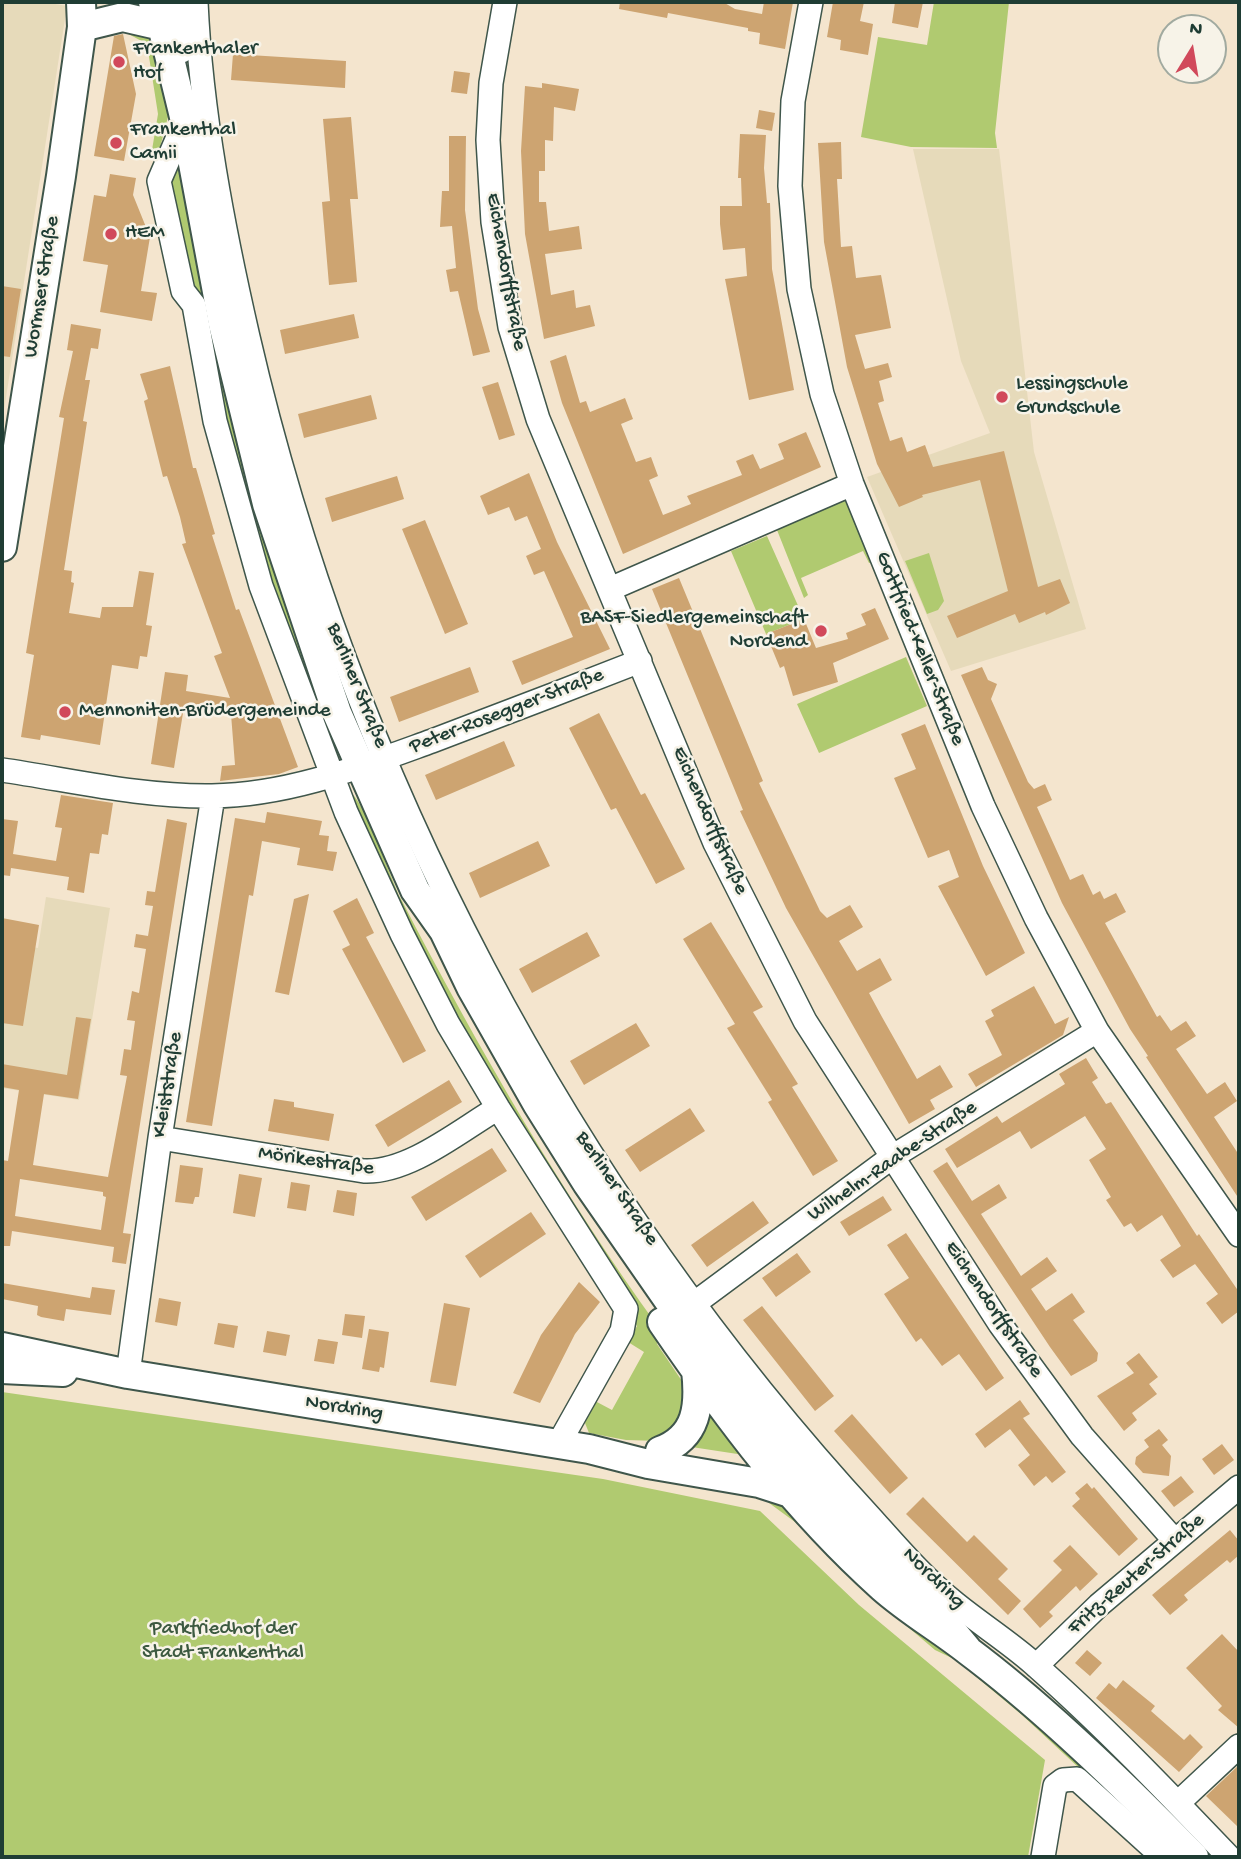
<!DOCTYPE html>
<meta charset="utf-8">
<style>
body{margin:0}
#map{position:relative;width:1241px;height:1859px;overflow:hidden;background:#f4e5ce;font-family:"Gochi Hand",sans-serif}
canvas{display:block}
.frame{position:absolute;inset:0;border:4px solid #1f3d34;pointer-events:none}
.north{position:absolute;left:1157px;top:14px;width:70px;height:70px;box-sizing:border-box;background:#f7f3e8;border:2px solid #a1aaa0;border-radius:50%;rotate:11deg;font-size:19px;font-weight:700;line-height:28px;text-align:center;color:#1f3d34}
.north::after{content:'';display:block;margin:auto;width:24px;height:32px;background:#d1495b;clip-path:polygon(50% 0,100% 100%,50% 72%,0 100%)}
</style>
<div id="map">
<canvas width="1241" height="1859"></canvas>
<div class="frame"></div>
<div class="north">N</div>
</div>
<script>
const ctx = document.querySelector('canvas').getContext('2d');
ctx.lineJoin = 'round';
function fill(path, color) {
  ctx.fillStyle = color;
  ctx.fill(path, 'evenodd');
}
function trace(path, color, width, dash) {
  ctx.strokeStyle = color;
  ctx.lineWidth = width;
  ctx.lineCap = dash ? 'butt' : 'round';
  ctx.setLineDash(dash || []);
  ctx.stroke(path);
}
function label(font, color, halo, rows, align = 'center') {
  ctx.font = font + ' "Gochi Hand",sans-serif';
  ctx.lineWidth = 5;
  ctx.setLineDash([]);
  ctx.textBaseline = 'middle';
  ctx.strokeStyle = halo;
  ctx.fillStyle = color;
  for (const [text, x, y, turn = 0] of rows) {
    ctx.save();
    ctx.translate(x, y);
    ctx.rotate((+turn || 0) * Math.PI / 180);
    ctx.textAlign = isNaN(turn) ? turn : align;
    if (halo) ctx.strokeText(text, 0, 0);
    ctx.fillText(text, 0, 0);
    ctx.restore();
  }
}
fill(new Path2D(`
 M2 2H44L67 6 2 423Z
 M913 149H999L1034 452 1086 629 951 671 867 477 990 433 961 361Z
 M46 897 110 908 79 1100 2 1088V942L38 948Z`), '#e6daba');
fill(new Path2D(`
 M934 2H1009L995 133 997 148 911 147 861 137 878 37 927 45Z
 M123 31 147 33 156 43 170 109 157 159 151 156 158 114 147 44Z
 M178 168 182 174 253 487 282 593 337 752 335 757 276 597 244 491 169 178 172 170Z
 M846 500 872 563H869L863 551 801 578 808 595 804 598 777 530Z
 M767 536 804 619 766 634 731 551Z
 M929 553 944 601 938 610 927 614 905 561Z
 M906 657 927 706 819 753 797 704Z
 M352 794C365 804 391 879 401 899 478 1048 561 1192 659 1328L657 1344 688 1390 686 1416 660 1441 626 1440 589 1433 585 1423 595 1401 612 1410 644 1352 628 1342 637 1326 458 1026 405 920 350 796Z
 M2 1392 603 1479 760 1511 859 1605 1045 1760 1028 1857H2Z
 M705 1393 744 1455 685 1446Z
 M636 1474 778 1497 1025 1712 1180 1857H1175L1022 1715 956 1660 935 1650 882 1605 795 1522 765 1500Z`), '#b0ca70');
fill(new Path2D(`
 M620 2H723L735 9 762 14 764 2H793L785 49 759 44 760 33 748 31V28L668 13 667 18 619 9Z
 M833 2H864L860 21 873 24 868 55 840 50 841 40 827 37Z
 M895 2H923L918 28 892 23Z
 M123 34 136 94 124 161 94 156 114 36Z
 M233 54 346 61 345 88 231 80Z
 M454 71 470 73 467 94 451 92Z
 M542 83 579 89 575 111 554 107 553 141 545 140V171H539V202H546L549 231 579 226 582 249 545 254 551 295 574 290 576 308 590 305 595 326 544 339 525 234 521 151 525 86 542 88Z
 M759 110 775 113 772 131 756 128Z
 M351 117 358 199H350L357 282 329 285 322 202 330 201 323 119Z
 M740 134 766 135 764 168 767 203H770L772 269 794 390 749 400 725 279 747 276 745 248 723 250 720 224V206H742L741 178H738Z
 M449 136H466L465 210 478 309 490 352 473 356 458 291 450 292 446 270 456 268 452 226 440 227 442 191H449Z
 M841 142 842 179H837L841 247 852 246 856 278 881 275 891 328 855 335 865 369 888 363 892 377 879 381 884 401 878 403 890 441 902 437 907 452 925 445 933 467 1004 451 1038 587 1060 579 1070 603 1046 615 1045 612 1019 623 1015 614 957 638 947 616 1008 591 980 480 922 495 923 497 899 507 877 464 847 367 824 242 818 143Z
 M110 174 136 178 133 195 150 237 141 291 157 293 152 321 100 312 108 265 83 261 94 195 106 197Z
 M2 286 21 289 10 357 2 356Z
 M354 314 359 338 285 354 280 330Z
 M71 324 101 329 98 349 91 348 85 380H90L83 421 87 422 64 570 72 571 71 582 74 583 69 613 100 618 102 607H133L139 571 154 573 146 625 152 626 147 657 140 656 138 669 112 665 100 745 41 735 40 740 21 737 34 655 26 653 64 418 59 417 73 351 67 350Z
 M566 355 580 403 586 401 590 412 625 398 633 419 621 424 636 462 651 457 658 476 649 480 663 515 691 504 687 496 742 475 736 461 753 454 760 469 784 459 778 444 806 432 821 467 623 554 562 403 550 361Z
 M170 366 193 468H196L215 534 212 535 236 610 239 609 298 767 279 774 220 781 222 766 235 765 231 714 184 707 174 768 151 764 165 672 188 675 186 691 230 698 214 656 222 653 182 544 186 543 180 517 167 476 163 477 144 401 148 399 140 374Z
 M498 382 515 435 499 440 482 387Z
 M371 395 377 419 304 438 298 414Z
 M529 473 557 542 610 649 522 685 512 661 573 637 544 571 534 575 526 556 541 549 527 516 515 521 509 507 488 515 480 496Z
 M397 476 404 499 332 522 325 498Z
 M425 520 468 624 445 634 402 529Z
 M679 578 763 781 759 783 820 911 827 918 850 905 863 927 839 941 857 971 880 958 892 980 869 993 882 1017 917 1079 940 1065 953 1087 930 1100 935 1109 909 1124 786 908 740 811 743 810 652 589Z
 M875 608 889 639 833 663 838 682 793 696 784 666 780 668 766 634 804 619 816 648 848 639 846 633 866 625 861 614Z
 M470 667 479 692 399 722 390 697Z
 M982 667 988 680 997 684 991 699 1028 782 1034 789 1045 784 1052 800 1037 807 1070 880 1083 874 1093 895 1100 891 1104 899 1116 893 1126 912 1105 923 1157 1017 1160 1015 1171 1031 1186 1021 1196 1036 1176 1049 1207 1094 1225 1082 1237 1101 1214 1117 1239 1155V1199L1146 1057 1148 1056 1130 1029 1062 903 961 675Z
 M599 713 641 795 645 793 685 869 656 884 616 808 611 810 569 728Z
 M925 724 983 866 1025 953 986 976 938 886 959 877 949 850 928 858 894 778 916 769 901 734Z
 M504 741 515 766 436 800 425 775Z
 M61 795 113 803 108 835 102 834 99 854 90 853 84 893 67 890 69 877 11 868 10 876 2 875V819L18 821 13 854 56 861 62 828 55 827Z
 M267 812 322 821 319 835 329 836 327 851 337 852 333 871 297 865 300 848 262 841 253 896 249 895 212 1126 186 1122 235 818 265 823Z
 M167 819 187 823 123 1233 131 1234 126 1264 112 1262 114 1247 12 1231 10 1246H2V1160L8 1161 19 1090 2 1087V1064L67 1075 76 1017 91 1019 78 1099 44 1094 33 1165 108 1177 127 1076 120 1075 124 1049 131 1050 135 1021 127 1020 132 991 139 993 146 949 134 947 136 934 148 936 153 906 145 905 147 891 155 892ZM20 1179 103 1192V1196L106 1197 101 1230 15 1216Z
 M538 841 550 866 480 898 469 873Z
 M309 894 289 995 275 992 294 899Z
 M357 898 374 933 366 937 426 1051 403 1063 342 949 350 945 333 911Z
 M2 918 39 925 23 1026 2 1023Z
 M711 922 763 1007 753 1012 798 1084 792 1087 838 1161 813 1176 768 1102 772 1100 727 1028 735 1024 683 939Z
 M587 932 600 956 532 993 519 969Z
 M1034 986 1055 1024 1069 1017 1063 1035 976 1087 968 1074 1002 1055 985 1021 994 1016 991 1010Z
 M636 1023 650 1046 584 1085 570 1061Z
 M1086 1058 1098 1078 1092 1082 1106 1104 1111 1102 1197 1236 1199 1234 1239 1292V1311L1222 1324 1206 1303 1218 1294 1195 1264 1173 1278 1160 1260 1181 1246 1162 1215 1137 1232 1131 1223 1124 1227 1106 1200 1111 1197 1089 1160 1106 1149 1085 1116 1031 1149 1020 1131 957 1168 945 1149 997 1116 1002 1123 1065 1084 1059 1074Z
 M449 1080 462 1102 388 1147 375 1125Z
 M274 1099 294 1102V1107L334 1114 329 1141 268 1131Z
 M690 1108 705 1131 640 1172 625 1150Z
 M492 1148 507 1171 426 1221 411 1197Z
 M947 1162 972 1201 999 1184 1007 1198 981 1214 1021 1276 1047 1257 1057 1271 1031 1289 1046 1311 1072 1293 1085 1312 1073 1320 1098 1353 1097 1361 1089 1366 1071 1376 1050 1347 933 1171Z
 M180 1165 203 1168 199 1197H195L193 1204 175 1202Z
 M239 1174 262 1178 255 1217 233 1213Z
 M291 1182 310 1185 306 1211 287 1208Z
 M337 1190 357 1193 354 1216 333 1212Z
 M883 1196 892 1210 849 1236 840 1222Z
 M753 1201 769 1223 707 1267 691 1245Z
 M531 1212 546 1234 480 1278 465 1256Z
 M906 1233 1004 1378 986 1391 959 1354 942 1366 921 1338 916 1342 884 1294 909 1278 887 1245Z
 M797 1253 811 1272 776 1297 762 1278Z
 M579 1282 600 1302 575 1334 540 1403 513 1393 541 1335Z
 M2 1283 90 1298 92 1287 115 1290 111 1315 66 1309 64 1321 41 1317 37 1315 38 1306 2 1299Z
 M159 1298 181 1302 177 1326 155 1322Z
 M444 1303 470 1308 456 1386 430 1382Z
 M762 1306 834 1396 815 1411 743 1320Z
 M345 1314 365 1316 362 1338 342 1335Z
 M218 1323 238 1326 234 1348 214 1344Z
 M369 1329 389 1332 384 1368 380 1367 379 1372 362 1369Z
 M267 1331 290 1335 286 1356 263 1352Z
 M318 1339 338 1342 334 1364 314 1361Z
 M1139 1353 1158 1377 1149 1384 1157 1394 1132 1413 1137 1420 1124 1431 1097 1396 1134 1373 1126 1363Z
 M1020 1400 1030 1414 1023 1418 1066 1472 1052 1483 1046 1476 1034 1486 1018 1465 1030 1455 1010 1429 985 1448 975 1434Z
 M852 1414 908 1478 890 1494 834 1431Z
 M1159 1429 1168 1440 1162 1445 1171 1456 1169 1476 1143 1473 1135 1464 1136 1457 1149 1447 1144 1440Z
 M1222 1444 1234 1460 1214 1475 1202 1459Z
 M1181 1476 1194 1492 1174 1507 1161 1491Z
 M1087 1483 1092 1489 1094 1487 1138 1539 1119 1556 1072 1506 1080 1499 1075 1493Z
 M923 1497 967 1542 974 1535 1008 1569 998 1579 1021 1601 1008 1615 906 1514Z
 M1230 1530 1239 1541V1555L1230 1563 1227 1560 1184 1595 1188 1600 1170 1615 1152 1595Z
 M1070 1545 1098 1574 1080 1591 1076 1586 1049 1612 1053 1616 1040 1628 1023 1609 1062 1570 1053 1561Z
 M1222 1634 1239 1652V1728L1218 1710 1222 1706 1186 1668Z
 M1087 1650 1102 1663 1090 1676 1075 1663Z
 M1123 1680 1155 1706 1151 1711 1184 1740 1190 1734 1203 1747 1179 1772 1096 1698 1109 1683 1116 1689Z
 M1239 1765V1828L1206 1796Z`), '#cda471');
const minor = new Path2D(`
 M196 2C201 114 223 228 248 337 349 775 567 1188 871 1518 897 1547 925 1580 956 1604 982 1625 1009 1642 1034 1664 1103 1725 1166 1791 1229 1857
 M505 2 491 83 488 140 493 222 510 327 538 419 715 843 805 1021 1000 1324 1082 1436 1175 1541
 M811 2 793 101 790 186 799 289 822 394 852 484 983 806 1036 918 1097 1031 1239 1235
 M185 121 159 181 183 291 194 305 215 421 261 586 346 812 402 934 448 1024 498 1108 626 1309 622 1331 559 1443
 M610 589 852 484
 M2 770C71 780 141 797 212 796 289 795 360 767 432 741 501 715 571 688 640 661
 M160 1138 364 1171C409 1173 459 1131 498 1108
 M695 1303 892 1157 1097 1031
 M128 1374 160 1138 213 796
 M1036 1666 1099 1605 1239 1487
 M1178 1803 1239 1746
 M1043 1857 1055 1786 1063 1780 1077 1779 1163 1857`);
const major = new Path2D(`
 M153 2 162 26 185 121 223 324 267 504 337 713 415 890 444 931 471 987 538 1105 587 1183 669 1301 794 1462 921 1594 967 1649
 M177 2 180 49
 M82 27 123 17 162 26
 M2 547 61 176 82 27 81 2
 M662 1322C727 1417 796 1510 882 1587 909 1611 939 1628 967 1650 1046 1709 1126 1787 1194 1857
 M2 1347 128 1374 589 1449 648 1464 759 1483 790 1493
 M2 1369 63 1372
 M660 1451C698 1437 700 1405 696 1370`);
trace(minor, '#3f564b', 26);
trace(major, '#3f564b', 32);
trace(minor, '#fff', 23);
trace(major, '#fff', 28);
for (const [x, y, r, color] of [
 [119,62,7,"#d1495b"],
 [116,143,7,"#d1495b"],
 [111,234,7,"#d1495b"],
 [1002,397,7,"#d1495b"],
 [821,631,7,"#d1495b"],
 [65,712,7,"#d1495b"]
]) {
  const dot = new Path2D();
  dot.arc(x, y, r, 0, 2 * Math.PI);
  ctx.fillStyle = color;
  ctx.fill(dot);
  trace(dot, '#f7f3e8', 2.5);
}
label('21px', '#1f3d34', '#f7f3e8', [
 ["Frankenthaler",133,50],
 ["Hof",133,74],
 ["Frankenthal",130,131],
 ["Camii",130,155],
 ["HEM",125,234],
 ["Lessingschule",1016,385],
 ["Grundschule",1016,409],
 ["BASF-Siedlergemeinschaft",807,619,"right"],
 ["Nordend",807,643,"right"],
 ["Mennoniten-Brüdergemeinde",79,712]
], 'left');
label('21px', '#1f3d34', '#f7f3e8', [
 ["Eichendorffstraße",505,272,80],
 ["Wormser Straße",43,287,-81],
 ["Gottfried-Keller-Straße",919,649,68],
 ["Berliner Straße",356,686,68],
 ["Peter-Rosegger-Straße",507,712,-21],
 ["Eichendorffstraße",709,821,66],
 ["Kleiststraße",169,1085,-81],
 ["Mörikestraße",316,1162,8],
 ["Wilhelm-Raabe-Straße",893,1162,-34],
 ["Berliner Straße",616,1189,56],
 ["Eichendorffstraße",993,1310,56],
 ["Nordring",344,1409,9],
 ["Fritz-Reuter-Straße",1137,1575,-41],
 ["Nordring",933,1579,44]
]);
label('21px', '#3c5940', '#f7f3e8', [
 ["Parkfriedhof der",223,1630],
 ["Stadt Frankenthal",223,1654]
]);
</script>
